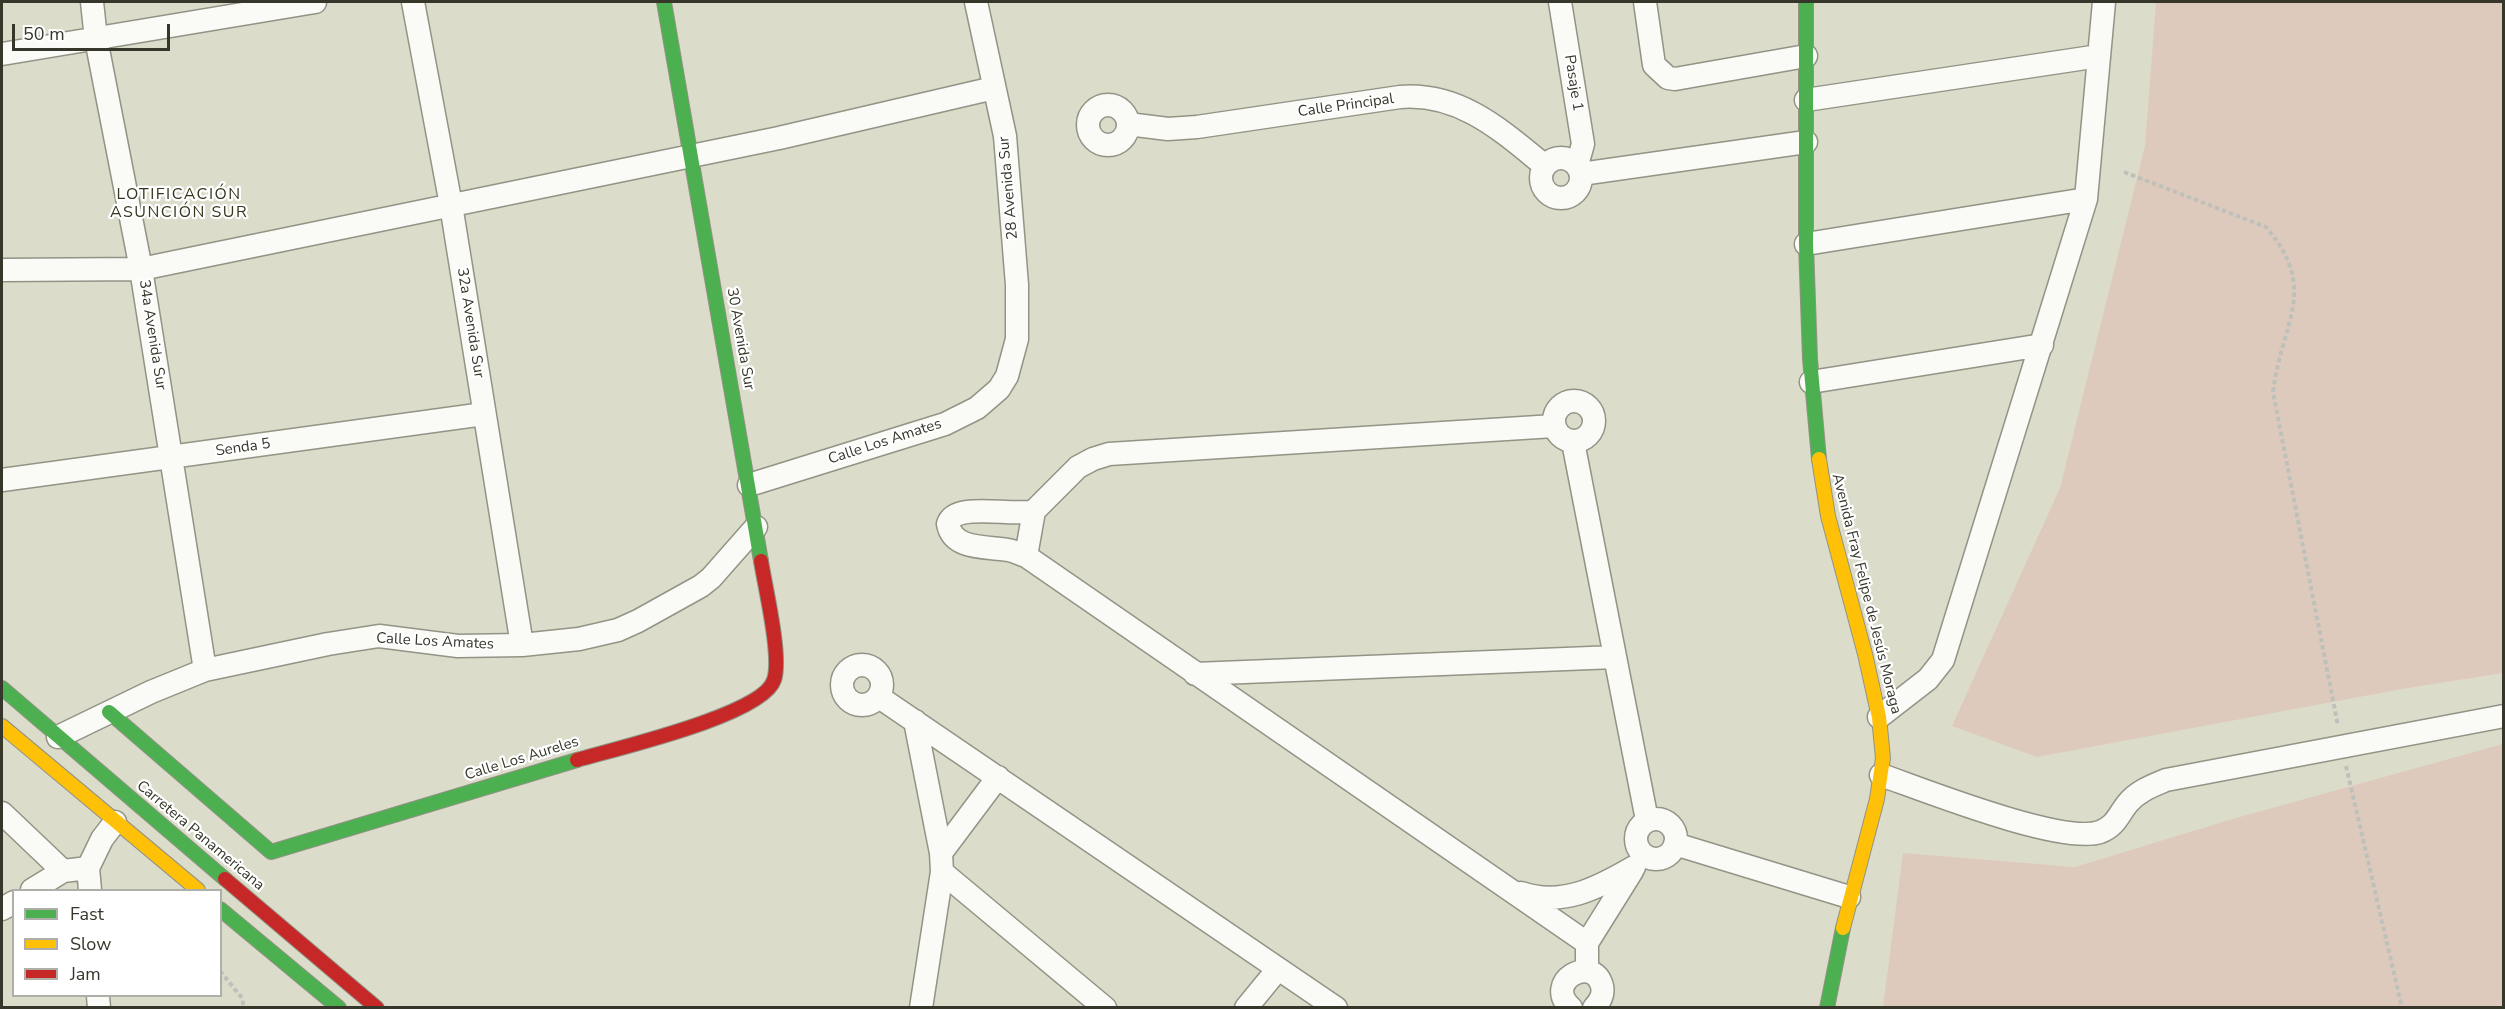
<!DOCTYPE html>
<meta charset="utf-8">
<style>
body{margin:0}
#map{position:relative;width:2505px;height:1009px;overflow:hidden;background:#dcdccb;font-family:"Nunito Sans",sans-serif}
canvas{display:block}
.frame{position:absolute;inset:0;border:3px solid #36362b;pointer-events:none}
.legend{position:absolute;left:12px;top:889px;width:210px;height:108px;box-sizing:border-box;background:#fff;border:2px solid #afafaa;margin:0;padding:8px 10px;list-style:none;font-size:18px;color:#36362b}
.legend li{display:flex;align-items:center;gap:12px;height:30px}
.legend b{width:30px;border:2px solid #afafaa}
.scale{position:absolute;left:12px;top:24px;width:158px;height:27px;box-sizing:border-box;border:3px solid #36362b;border-top:0;padding-left:8px;font-size:18px;line-height:21px;white-space:nowrap;color:#36362b;-webkit-text-stroke:4px #fff;paint-order:stroke}
</style>
<div id="map">
<canvas width="2505" height="1009"></canvas>
<div class="frame"></div>
<ul class="legend">
<li><b style="height:8px;background:#4caf50"></b>Fast</li>
<li><b style="height:8px;background:#ffc107"></b>Slow</li>
<li><b style="height:8px;background:#c62828"></b>Jam</li>
</ul>
<div class="scale">50 m</div>
</div>
<script>
const ctx = document.querySelector('canvas').getContext('2d');
ctx.lineJoin = 'round';
function fill(path, color) {
  ctx.fillStyle = color;
  ctx.fill(path, 'evenodd');
}
function trace(path, color, width, dash) {
  ctx.strokeStyle = color;
  ctx.lineWidth = width;
  ctx.lineCap = dash ? 'butt' : 'round';
  ctx.setLineDash(dash || []);
  ctx.stroke(path);
}
function label(font, color, halo, rows, align = 'center') {
  ctx.font = font + ' "Nunito Sans",sans-serif';
  ctx.lineWidth = 4.5;
  ctx.setLineDash([]);
  ctx.textBaseline = 'middle';
  ctx.strokeStyle = halo;
  ctx.fillStyle = color;
  for (const [text, x, y, turn = 0] of rows) {
    ctx.save();
    ctx.translate(x, y);
    ctx.rotate((+turn || 0) * Math.PI / 180);
    ctx.textAlign = isNaN(turn) ? turn : align;
    if (halo) ctx.strokeText(text, 0, 0);
    ctx.fillText(text, 0, 0);
    ctx.restore();
  }
}
fill(new Path2D(`
 M2156 2H2503V673L2402 689 2037 757 1952 726 2060 488 2145 146Z
 M2503 744V1007H1883L1903 853 2075 867 2236 818Z`), '#decabc');
const street = new Path2D(`
 M92 2 96 39 141 269 205 670
 M413 2 451 205 522 645
 M1560 2 1583 144 1577 165
 M1645 2 1654 65 1668 78 1675 79 1806 56
 M2 54 315 2
 M1806 100 2099 56
 M1088 125a20 20 0 1 1 40 0a20 20 0 1 1-40 0Z
 M1128 124 1168 129 1197 127 1400 97C1460 92 1502 131 1545 166
 M1541 178a20 20 0 1 1 40 0a20 20 0 1 1-40 0Z
 M1581 174 1806 142
 M1806 244 2086 199
 M2 270 141 269 779 138 994 88
 M1811 382 2042 345
 M1554 421a20 20 0 1 1 40 0a20 20 0 1 1-40 0Z
 M1554 426 1109 454 1093 459 1078 467 1034 511 1026 556 1587 943
 M1573 442 1647 820
 M2 480 484 414
 M749 485 945 424 977 408 999 389 1007 376 1017 339V285L1005 136 976 2
 M1026 556C1020 554 1014 551 1008 550 988 546 953 551 948 524 955 501 1012 517 1034 511
 M842 685a20 20 0 1 1 40 0a20 20 0 1 1-40 0Z
 M1195 674 1615 657
 M879 697 1336 1008
 M1879 717 1928 679 1943 660 2086 199 2104 2
 M915 721 941 853 942 872 921 1008
 M58 737 151 692 205 670 328 644 379 636 458 646 522 645 579 639 618 630 638 621 701 586 711 578 756 527
 M1881 775C1924 790 2062 845 2100 832 2116 826 2118 815 2128 803 2138 791 2152 786 2166 780L2504 716
 M2 813 63 871 88 868
 M1636 839a20 20 0 1 1 40 0a20 20 0 1 1-40 0Z
 M1675 844 1849 897
 M941 853 998 777
 M942 872 1105 1008
 M32 890 63 871
 M90 890 88 868 102 839 115 822
 M1521 893C1562 907 1598 888 1634 867
 M2 909 14 902
 M1587 971V943L1632 871
 M98 996 99 1008
 M1246 1008 1278 969
 M1571 1008C1542 982 1593 953 1602 986 1604 995 1600 1001 1594 1008`);
const fast = new Path2D(`
 M664 2 761 561
 M1806 2V244L1810 359 1819 459
 M2 688 225 879
 M109 712 271 852 577 760
 M220 909 339 1008
 M1827 1008 1843 928`);
const slow = new Path2D(`
 M1819 459 1828 516 1865 654 1879 717 1883 758 1877 799 1843 928
 M2 726 198 890`);
const jam = new Path2D(`
 M577 760C614 749 763 715 774 680 782 657 765 587 761 561
 M225 879 377 1008`);
trace(street, '#939386', 25);
trace(fast, '#939386', 16);
trace(slow, '#939386', 16);
trace(jam, '#939386', 16);
trace(new Path2D(`
 M2124 172 2266 227C2320 290 2281 323 2273 392L2338 726
 M2346 766 2402 1008
 M220 971 242 998 244 1008`), '#c0c0bb', 4, [4.5, 3]);
trace(street, '#fafaf7', 22);
trace(fast, '#4caf50', 14);
trace(slow, '#ffc107', 14);
trace(jam, '#c62828', 14);
label('15px', '#36362b', '#fff', [
 ["Pasaje 1",1573,83,81],
 ["Calle Principal",1346,106,-8],
 ["28 Avenida Sur",1009,188,-95],
 ["32a Avenida Sur",470,323,81],
 ["34a Avenida Sur",152,335,81],
 ["30 Avenida Sur",740,339,80],
 ["Calle Los Amates",885,442,-18],
 ["Senda 5",243,448,-8],
 ["Avenida Fray Felipe de Jesús Moraga",1866,594,76],
 ["Calle Los Amates",435,642,3],
 ["Calle Los Aureles",522,759,-17],
 ["Carretera Panamericana",200,836,40]
]);
ctx.letterSpacing = '1.5px';
label('16px', '#35351c', '#fff', [
 ["LOTIFICACIÓN",179,195],
 ["ASUNCIÓN SUR",179,213]
]);
ctx.letterSpacing = '0px';
</script>
